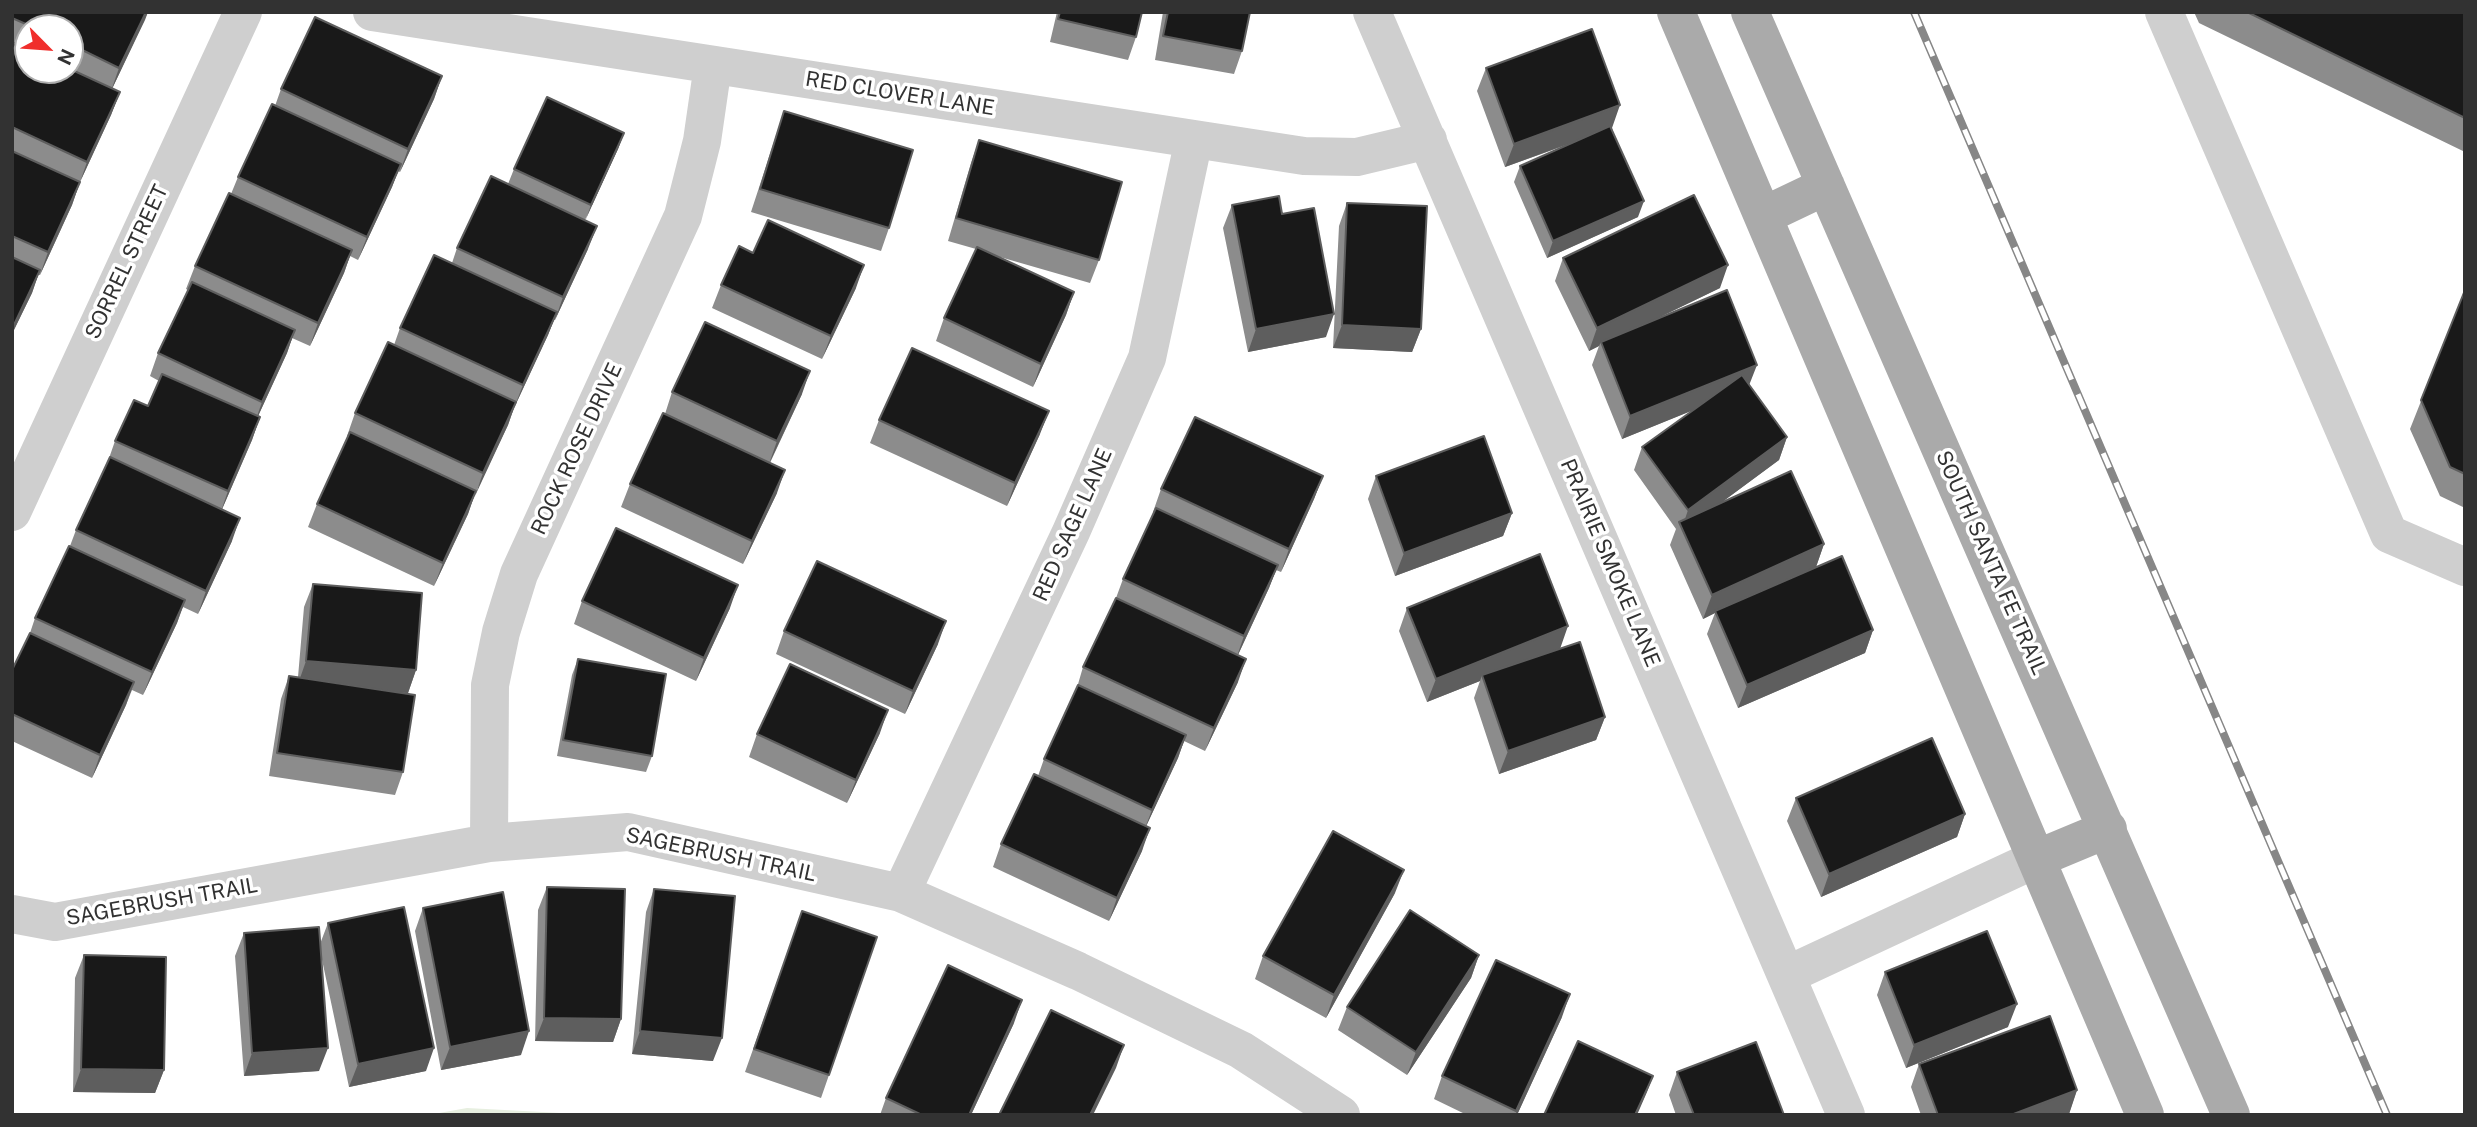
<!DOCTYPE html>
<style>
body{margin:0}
#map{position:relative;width:2477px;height:1127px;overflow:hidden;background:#fff;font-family:"Public Sans",sans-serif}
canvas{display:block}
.frame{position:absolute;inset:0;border:14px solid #323232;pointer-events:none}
.north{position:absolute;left:14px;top:14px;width:70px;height:70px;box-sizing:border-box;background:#fff;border:2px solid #adadad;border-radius:50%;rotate:115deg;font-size:19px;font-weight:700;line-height:28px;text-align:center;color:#323232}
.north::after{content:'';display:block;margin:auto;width:24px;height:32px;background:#f02e2c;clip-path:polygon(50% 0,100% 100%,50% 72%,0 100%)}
</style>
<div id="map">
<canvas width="2477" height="1127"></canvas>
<div class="frame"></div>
<div class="north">N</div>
</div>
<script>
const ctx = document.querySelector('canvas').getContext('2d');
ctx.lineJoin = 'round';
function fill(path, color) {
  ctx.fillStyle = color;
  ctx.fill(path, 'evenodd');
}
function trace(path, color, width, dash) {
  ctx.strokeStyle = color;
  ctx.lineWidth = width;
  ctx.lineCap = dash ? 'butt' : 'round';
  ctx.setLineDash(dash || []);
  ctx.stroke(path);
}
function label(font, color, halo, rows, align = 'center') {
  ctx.font = font + ' "Public Sans",sans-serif';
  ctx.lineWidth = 7;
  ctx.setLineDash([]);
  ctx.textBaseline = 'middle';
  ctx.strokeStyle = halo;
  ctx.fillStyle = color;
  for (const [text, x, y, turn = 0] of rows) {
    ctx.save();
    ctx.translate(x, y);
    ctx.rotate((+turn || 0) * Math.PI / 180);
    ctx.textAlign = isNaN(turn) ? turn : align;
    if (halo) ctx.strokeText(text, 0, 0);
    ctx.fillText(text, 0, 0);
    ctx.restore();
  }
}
fill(new Path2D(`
 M467 1108 599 1115H428Z`), '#e7efe0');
trace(new Path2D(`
 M372 12 1304 156 1357 157 1428 140
 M1372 12 1846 1115
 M2164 12 2389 534 2465 567
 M12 512 243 12
 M489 843 490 685 501 632 519 574 683 216 702 141 713 65
 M901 893 1071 532 1147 358 1194 139
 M12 914 55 922 489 843 628 832 901 893 1078 971 1241 1050 1341 1115
 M1787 975 2036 859`), '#cfcfcf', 38);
trace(new Path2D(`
 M1676 12 2145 1115
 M1750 12 2231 1115
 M1763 216 1826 186
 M2036 859 2108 829`), '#aaa', 38);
const rail = new Path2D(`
 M1914 12 2387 1115`);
trace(rail, '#878787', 8);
trace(rail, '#fff', 5, [16]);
fill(new Path2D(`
 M12 12H148L112 89 120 92 111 115 80 182 72 205 40 275H38L32 293 12 334ZM28 28H70V70H28Z
 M1057 12H1142L1136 37 1128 60 1050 42Z
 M1163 12H1250L1242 51 1234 74 1155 60Z
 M2194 12H2465V152L2199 23Z
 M1486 68 1612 128 1638 217 1547 258 1514 182 1520 166 1572 143 1505 167 1477 91Z
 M442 76 434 99 400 172 398 171 392 187 358 260 350 256 344 273 310 346 292 338 287 353 258 416 260 417 252 440 222 509 232 541 198 614 183 607 177 623 143 695 132 690 126 705 92 778 12 741V670L30 633 35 618 70 546 76 530 107 464 115 441 148 406 159 381 150 376 158 353 188 290 186 289 195 266 231 194 238 177 275 106 281 89Z
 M784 111 889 228 881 251 751 212Z
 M624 133 618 149 585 220 588 249 555 320H554L548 335 514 408 508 425 474 496 468 514 434 586 308 527 317 504 348 437 347 436 355 413 394 345 400 328 452 263 457 248 508 184 514 169Z
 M979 140 1099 260 1090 283 993 255 1074 292 1066 315 1033 387 936 341 944 318 976 249 948 241 971 163Z
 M1347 203 1421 329 1412 352 1333 348 1339 226Z
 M1232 205 1282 214 1326 337 1248 352 1223 228Z
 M753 253 856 288 822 359 712 308 721 285Z
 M1563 258 1720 288 1654 320 1749 385 1787 437 1779 460 1722 502 1824 544 1816 567 1873 630 1865 653 1738 708 1707 634 1715 613 1703 619 1670 545 1676 529 1634 470 1642 447 1693 410 1622 439 1592 365 1599 346 1589 351 1555 281Z
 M2465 290V508L2440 496 2410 429Z
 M672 392 802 394 770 463 777 493 743 564 621 507 630 484 665 414Z
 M879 420 1040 434 1007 506 870 443Z
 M1323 476 1314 499 1281 572 1276 570 1269 588 1238 655V682L1205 751 1184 741 1178 758 1146 826 1142 851 1109 921 993 867 1001 844 1038 776 1044 759 1076 691 1083 667 1116 598 1123 579 1154 513 1153 512 1161 489Z
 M1376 476 1512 513 1503 536 1395 576 1368 499Z
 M313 584 416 670 408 693 403 772 395 795 269 776 281 699 289 676 298 677 304 607Z
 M582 601 730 608 696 681 574 624Z
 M1407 608 1560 648 1605 717 1596 740 1499 774 1474 698 1480 681 1427 702 1399 631Z
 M784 631 938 644 905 714 776 654Z
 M578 659 652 756 646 772 557 756 572 675Z
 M880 733 847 803 749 757 757 734Z
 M1796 798 1965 814 1957 837 1821 897 1787 821Z
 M547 887 621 1019 613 1042 535 1041 538 910Z
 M654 889 713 1061 632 1054 646 912Z
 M1395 893 1326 1018 1255 979 1263 956Z
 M423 908 521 1055 441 1070 415 931Z
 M802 911 877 937 821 1098 745 1072Z
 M328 923 426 1071 349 1087 321 955 319 1071 244 1076 235 956 244 933 320 944Z
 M84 955 164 1070 155 1093 73 1092 75 978Z
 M1479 955 1471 978 1407 1075 1338 1030 1347 1007Z
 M1885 972 2008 1027 1906 1068 1877 995Z
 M1562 1017 1517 1115H1467L1434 1099 1442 1076Z
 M1014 1023 971 1115H880L886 1098Z
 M1919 1064 2077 1090 2069 1114 2065 1115H1921L1911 1087Z
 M1677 1072 1784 1115H1676L1669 1095Z`), '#8c8c8c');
fill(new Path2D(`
 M146 12H148L145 20 111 91 119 68Z
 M442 76 434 99 400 172 408 149Z
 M120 92 111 115 80 182 72 205 40 275 48 252 79 185 87 162Z
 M1620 105 1612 128 1505 167 1514 144Z
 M624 133 618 149 585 221 591 205Z
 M401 164 392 187 358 260 367 237Z
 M1644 201 1638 217 1547 258 1553 241Z
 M597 226 588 249 555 320 563 297Z
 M352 250 344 273 310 346 318 323Z
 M864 265 856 288 822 359 831 336Z
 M1728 265 1720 288 1602 345 1601 342 1599 346 1589 351 1597 328Z
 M40 270 32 293 12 334V329Z
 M1074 292 1066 315 1033 387 1041 364Z
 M557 312 548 335 514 408 523 385Z
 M1334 314 1326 337 1248 352 1256 329Z
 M1342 325 1421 329 1412 352 1333 348Z
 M295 330 287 353 254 425 262 402Z
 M1757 365 1748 388 1622 439 1630 416Z
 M810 371 802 394 769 464 777 441Z
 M516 402 508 425 475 496 483 473Z
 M1049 411 1040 434 1007 506 1015 483Z
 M260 417 252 440 220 514 228 491Z
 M1787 437 1779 460 1683 531 1682 528 1688 510Z
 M785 470 777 493 743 564 752 541Z
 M1323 476 1314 499 1281 572 1289 549Z
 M476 491 468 514 434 586 443 563Z
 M1512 513 1503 536 1395 576 1404 553Z
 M240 518 232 541 198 614 206 591Z
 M1824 544 1816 567 1715 611V613L1703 619 1712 595Z
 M1278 565 1269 588 1236 659 1244 636Z
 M738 585 730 608 696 681 704 658Z
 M185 600 177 623 143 695 152 672Z
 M946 621 938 644 905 714 913 691Z
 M1568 626 1560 649 1482 675 1480 681 1427 702 1436 679Z
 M1873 630 1865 653 1738 708 1747 685Z
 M1246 659 1238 682 1205 751 1214 728Z
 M306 661 416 670 408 693 298 684Z
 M134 682 126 705 92 778 100 755Z
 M888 710 880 733 847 803 856 780Z
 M1605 717 1596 740 1499 774 1508 751Z
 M1186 735 1178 758 1143 833 1152 810Z
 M1965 814 1957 837 1821 897 1829 874Z
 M1150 828 1142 851 1109 921 1117 898Z
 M1404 870 1395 893 1326 1018 1334 995Z
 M1479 955 1471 978 1407 1075 1416 1052Z
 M1570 994 1562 1017 1517 1115H1515Z
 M1022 1000 1014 1023 971 1115H969Z
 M2017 1004 2008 1027 1906 1068 1914 1045Z
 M544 1018 621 1019 613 1042 535 1041Z
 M529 1031 521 1055 441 1070 450 1047Z
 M640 1031 722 1038 713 1061 632 1054Z
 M1124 1045 1116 1068 1093 1115H1090Z
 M328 1048 319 1071 244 1076 252 1053Z
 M434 1048 426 1071 349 1087 358 1064Z
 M81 1069 164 1070 155 1093 73 1092Z
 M1653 1076 1647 1092 1637 1115H1635Z
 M2077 1090 2069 1114 2065 1115H2011Z`), '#5e5e5e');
const building = new Path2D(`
 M12 12H146L119 68 70 44V28H35L12 18Z
 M1060 12H1142L1136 37 1058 19Z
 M1168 12H1250L1242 51 1163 36Z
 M2247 12H2465V118Z
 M315 17 442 76 408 149 281 89Z
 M1592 29 1620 105 1514 144 1486 68Z
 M12 42 28 49V70H70V69L120 92 87 162 12 127Z
 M547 97 624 133 591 205 514 169Z
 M272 104 401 164 367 237 238 177Z
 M784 111 913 150 889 228 760 189Z
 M1610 126 1644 201 1553 241 1520 166Z
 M979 140 1122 182 1099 260 956 218Z
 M12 151 80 182 48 252 12 236Z
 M491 176 597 226 563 297 457 248Z
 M229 193 352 250 318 323 195 266Z
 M1694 195 1728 265 1597 328 1563 258Z
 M1279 196 1282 214 1314 208 1334 314 1256 329 1232 205Z
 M1347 203 1427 206 1421 329 1342 325Z
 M768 220 864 265 831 336 721 285 739 246 753 253Z
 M977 247 1074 292 1041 364 944 318Z
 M434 255 557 312 523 385 400 328Z
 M12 257 40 270 12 329Z
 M192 282 295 330 262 402 158 353Z
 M1727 290 1757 365 1630 416 1601 342Z
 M2465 290V474L2450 467 2421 400Z
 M705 322 810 371 777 441 672 392Z
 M388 342 516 402 483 473 355 413Z
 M912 348 1049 411 1015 483 879 420Z
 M162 374 260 417 228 491 115 441 134 400 148 406Z
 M1742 375 1787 437 1688 510 1642 447Z
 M663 413 785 470 752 541 630 484Z
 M1195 417 1323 476 1289 549 1161 489Z
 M350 432 476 491 443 563 317 504Z
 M1484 436 1512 513 1404 553 1376 476Z
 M110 457 240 518 206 591 76 530Z
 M1791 471 1824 544 1712 595 1679 522Z
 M1156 508 1278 565 1244 636 1123 579Z
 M616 528 738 585 704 658 582 601Z
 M69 546 185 600 152 672 35 618Z
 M1540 554 1568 626 1436 679 1407 608Z
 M1842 556 1873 630 1747 685 1715 611Z
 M817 561 946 621 913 691 784 631Z
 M313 584 422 593 416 670 306 661Z
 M1116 598 1246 659 1214 728 1083 667Z
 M30 633 134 682 100 755 12 714V670Z
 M1580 642 1605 717 1508 751 1482 675Z
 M578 659 666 674 652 756 563 740Z
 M790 664 888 710 856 780 757 734Z
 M289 676 415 695 403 772 277 753Z
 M1078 685 1186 735 1152 810 1044 759Z
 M1932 738 1965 814 1829 874 1796 798Z
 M1034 774 1150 828 1117 898 1001 844Z
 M1333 831 1404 870 1334 995 1263 956Z
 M547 887 625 889 621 1019 544 1018Z
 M654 889 735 896 722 1038 640 1031Z
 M503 892 529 1031 450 1047 423 908Z
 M404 907 434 1048 358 1064 328 923Z
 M1410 910 1479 955 1416 1052 1347 1007Z
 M802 911 877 937 829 1075 754 1049Z
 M319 927 328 1048 252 1053 244 933Z
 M1987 931 2017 1004 1914 1045 1885 972Z
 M84 955 166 957 164 1070 81 1069Z
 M1496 960 1570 994 1516 1111 1442 1076Z
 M948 965 1022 1000 969 1115H922L886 1098Z
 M1051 1010 1124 1045 1090 1115H999Z
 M2050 1016 2077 1090 2011 1115H1938L1919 1064Z
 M1578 1041 1653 1076 1635 1115H1544Z
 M1756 1042 1784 1115H1694L1677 1072Z`);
fill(building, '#191919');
trace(building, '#5e5e5e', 2);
label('21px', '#323232', '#fff', [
 ["RED CLOVER LANE",900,94,9],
 ["SORREL STREET",127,262,-65],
 ["ROCK ROSE DRIVE",577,449,-65],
 ["RED SAGE LANE",1073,525,-66],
 ["PRAIRIE SMOKE LANE",1610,563,67],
 ["SOUTH SANTA FE TRAIL",1991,563,66],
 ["SAGEBRUSH TRAIL",721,855,12],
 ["SAGEBRUSH TRAIL",162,902,-10]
]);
</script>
